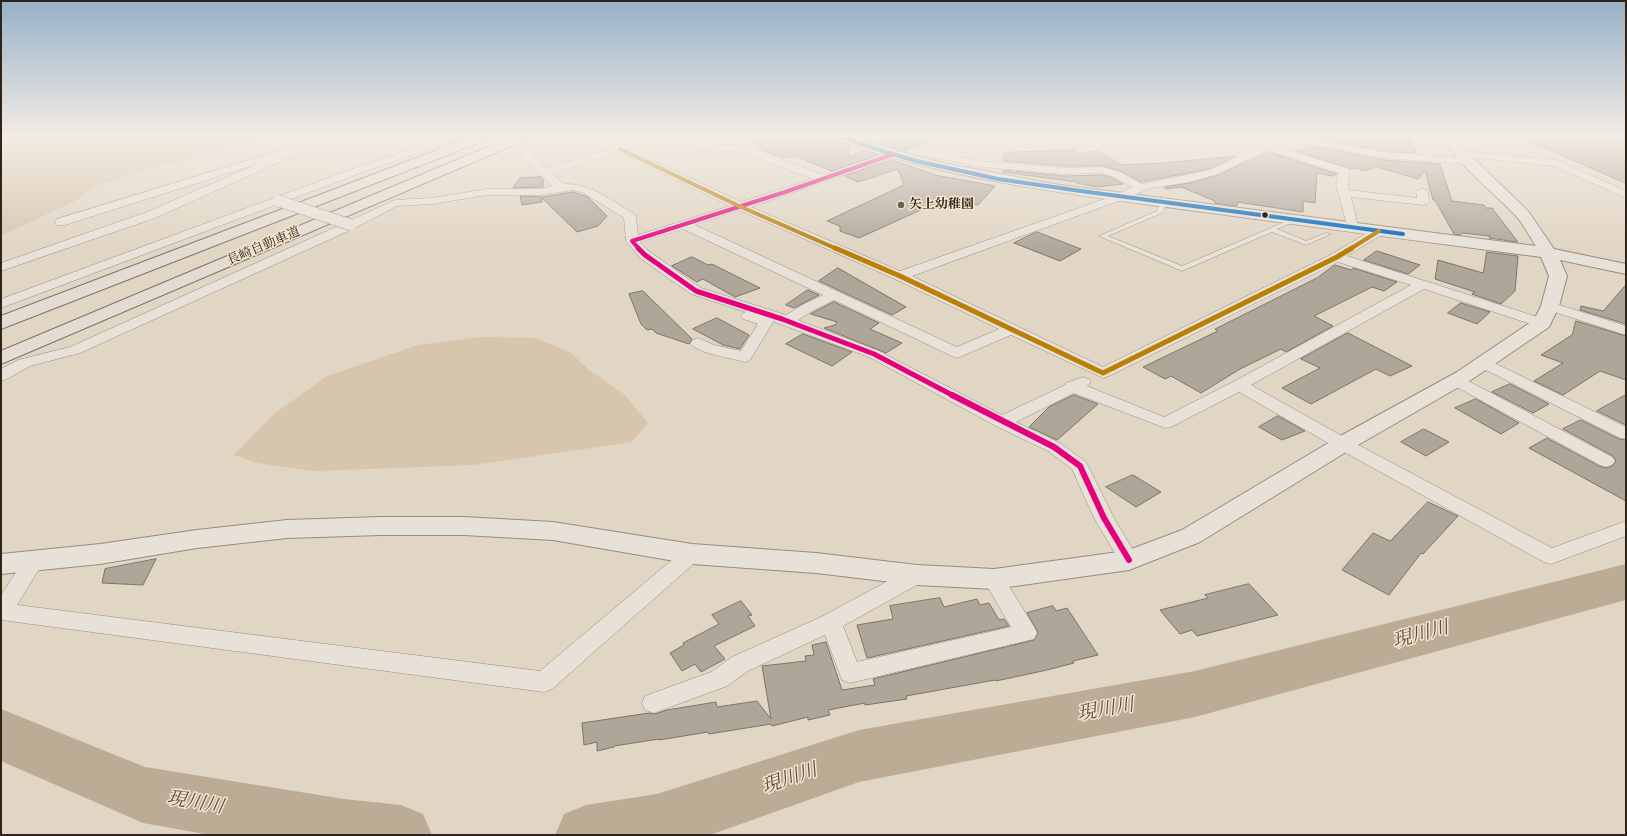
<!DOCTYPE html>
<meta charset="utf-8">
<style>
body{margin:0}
#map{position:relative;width:1627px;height:836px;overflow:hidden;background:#e1d5c4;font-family:"IM FELL DW Pica",serif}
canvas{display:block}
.frame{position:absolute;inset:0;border:2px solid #302318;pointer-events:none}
</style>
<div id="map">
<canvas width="1627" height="836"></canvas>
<div class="frame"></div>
</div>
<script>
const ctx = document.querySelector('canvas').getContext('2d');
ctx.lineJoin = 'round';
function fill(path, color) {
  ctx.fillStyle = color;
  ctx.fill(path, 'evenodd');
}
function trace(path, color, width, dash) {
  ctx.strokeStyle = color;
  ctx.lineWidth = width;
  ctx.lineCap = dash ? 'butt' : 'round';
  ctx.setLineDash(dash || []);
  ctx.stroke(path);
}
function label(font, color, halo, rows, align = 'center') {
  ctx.font = font + ' "IM FELL DW Pica","Noto Serif JP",serif';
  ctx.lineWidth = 3;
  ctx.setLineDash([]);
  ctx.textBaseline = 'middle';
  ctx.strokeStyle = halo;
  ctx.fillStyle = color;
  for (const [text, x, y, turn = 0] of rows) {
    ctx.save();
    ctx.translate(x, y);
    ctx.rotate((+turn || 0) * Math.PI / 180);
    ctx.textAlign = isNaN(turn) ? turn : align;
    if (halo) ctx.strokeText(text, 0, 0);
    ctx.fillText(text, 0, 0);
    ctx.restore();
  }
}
fill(new Path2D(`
 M1 135H352L258 143 148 169 96 186 75 201 1 236Z
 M971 135H1046C1022 141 998 139 974 137Z
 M481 337 536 338 571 353 589 370 624 394 648 423 632 442 473 465 313 471 257 463 234 455 274 414 327 376 418 345Z`), '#d7c5ae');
fill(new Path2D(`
 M1626 564V600L1195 717 859 782 710 835H555L564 814 586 805 657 794 859 730 1195 671Z
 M1 709 145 767 344 799 401 805 423 814 432 835H210L143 823 1 761Z`), '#bdac95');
const building = new Path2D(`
 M746 135H829L832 139 849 145 850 157 864 150 878 155 831 171 795 156 783 158 761 149Z
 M898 135H940L905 151 879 144Z
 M1306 135H1413L1411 146 1416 147 1415 153 1384 151 1306 136Z
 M1516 135H1589L1626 141V183Z
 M1306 145 1384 160 1440 164 1452 201 1484 205 1486 208H1492L1518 242 1489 238 1490 236 1462 233 1460 235 1454 234 1435 200H1433L1425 171 1418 179 1377 167 1365 171 1355 168 1351 169 1349 168 1295 151 1305 150Z
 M1075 150 1079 154 1097 151 1122 165 1165 163 1235 156 1210 169 1141 182 1121 171 1103 166H1064L1003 161 1004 153Z
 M1272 153 1337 174 1332 176 1317 173 1315 203 1303 201V212L1237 202V206L1215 203V201L1181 187 1166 189 1164 187 1190 183 1218 175 1264 154Z
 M892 160 935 175 995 186 978 205 945 199 859 238 840 231V226L827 221 904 185 898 169 858 182 845 176Z
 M1003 170 1064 176 1102 175 1111 177 1123 184 1097 187 1077 183V182L1002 172Z
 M541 177 543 179V187L513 188 520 178Z
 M574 192 588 197 607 216 598 226 577 232 542 198V202L522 205 520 196 542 197Z
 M1037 232 1081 249 1060 261 1014 243Z
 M1377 251 1420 265 1408 274 1364 260Z
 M1487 252 1518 256 1515 291 1501 304 1472 294 1475 292 1435 279 1438 260 1483 273Z
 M692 257 708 265 712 264 760 288 735 297 703 279 697 282 672 266Z
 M1335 265 1351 270 1353 268 1397 282 1384 291 1372 287 1314 316 1333 326 1286 352 1281 349 1240 369 1201 393 1171 376 1165 379 1143 367 1218 331 1215 329 1317 278Z
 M838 268 906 307 892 315 819 281Z
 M1626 285V324L1580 310 1581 306 1603 311Z
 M808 290 819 295 794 308 786 305Z
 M643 291 692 339 689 344 656 333 652 329 647 330 641 324 629 294Z
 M834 302 879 323 870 329 902 343 886 353 824 328 835 325 837 322 811 314Z
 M1461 303 1490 312 1477 324 1448 313Z
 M717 318 749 335 740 349 723 345 693 329Z
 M1576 321 1626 336V380L1600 371 1563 395 1534 381 1563 363 1541 355 1572 335Z
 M1348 333 1412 366 1390 376 1376 369 1311 404 1282 388 1320 368 1301 359Z
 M803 334 852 352 832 366 786 344Z
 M1510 384 1520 389 1549 404 1533 413 1492 392Z
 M1074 395 1098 404 1057 440 1029 427 1049 407Z
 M1626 395V425L1597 411Z
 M1476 399 1519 423 1501 434 1455 408Z
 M1278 416 1305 431 1282 440 1259 427Z
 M1581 420 1619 439 1626 440V501L1529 448 1547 438 1599 466 1606 468 1612 466 1616 461 1613 456 1563 429Z
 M1424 429 1449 442 1426 456 1401 442Z
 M1133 475 1161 492 1136 507 1106 487Z
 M1428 502 1458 516 1423 554 1421 553 1389 595 1342 570 1373 533 1390 541Z
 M156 559 143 585 102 583 105 569Z
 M1249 584 1278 615 1197 636 1192 630 1180 634 1160 610 1208 598 1205 595Z
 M940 598 944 607 977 599 980 605 989 603 999 620 1004 619 1009 626 867 658 857 625 893 619 890 606Z
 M741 601 752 615 748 616 755 626 714 646 725 659 701 672 695 664 682 671 670 653 684 645 683 643 719 624 712 615Z
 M1053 606 1056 611 1067 608 1098 655 1073 661 1074 663 1047 670 996 681 995 680 906 696 907 699 865 705V703L828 710 830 715 808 720V717L772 726 771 724 709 734 708 732 659 740V739L614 746V747L597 751V742L584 745 582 723 649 713 655 714 667 710 716 702 717 707 757 701 771 719 762 666 806 661 805 656 814 655 812 645 826 642 842 690 875 685 873 679 1034 640 1038 632 1027 613Z`);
fill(building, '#afa69a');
trace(building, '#7b746a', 1);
const service = new Path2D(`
 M1164 200 1167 202 1162 213 1108 236 1182 266 1296 217 1298 218V220L1277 229 1306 241 1326 233 1331 234 1306 245 1272 232 1182 271 1099 236 1157 211 1161 202Z`);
const minor = new Path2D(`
 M453 135H466L464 137 374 168 1 308V299L366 164Z
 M551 135H563L561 137 530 150 534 157 547 169 653 135H674L702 144 741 145 761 151 823 175 890 152H898L899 154 898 156 751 207 900 271 1116 195 1132 187 1112 176 1102 173 1064 174 982 167 930 157 925 154 926 152 939 149 944 146 942 144 943 142C948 141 954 142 957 146L946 154 982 161 1064 168 1103 167 1120 172 1142 184 1210 170 1261 146 1277 135H1289L1384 152 1472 159 1473 161 1468 164 1384 158 1283 139 1275 146 1349 169 1350 171 1348 184 1349 190 1417 198 1416 191 1422 188 1428 191 1429 202 1427 204 1423 205 1351 197 1358 226 1356 229H1348L1336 184 1339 173 1268 150 1218 174 1190 182 1151 188 1124 199 912 276 1103 367 1332 254 1375 228H1383L1385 231 1383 234 1347 256 1547 320 1549 323 1547 326 1542 327 1537 326 1424 289 1251 385 1349 440 1552 548 1626 521V536L1551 564 1544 562 1337 448 1239 392 1171 427 1165 428 1074 393 1016 422 1060 443 1086 462 1114 518 1139 560 1136 565 1129 568 1122 565 1094 518 1072 469 1048 451 996 426 869 357 772 321 773 322 750 360 745 362C732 358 698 354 690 343L693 340 698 338 714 345 741 351 758 324 743 319 741 316 743 313 746 312 691 294 640 258 626 241 624 218 584 193 574 190 540 195H487L432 204 397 206 355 228 80 353 30 366 7 379 1 381V369L18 360 70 347 347 222 395 200 432 198 487 189H540L553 186 526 162 520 149 521 147ZM664 138 701 150H736L813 179 741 202 628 149ZM619 152 730 206 638 235 636 217 634 214C612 201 591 183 564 184L552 174ZM739 210 895 279 999 329 957 347 695 225ZM683 229 823 295 804 304 786 315 701 288 650 252 640 242ZM1338 262 1411 285 1233 382 1164 417 1087 386 1091 382 1089 379 1083 377 1066 383 1065 385 1002 415 879 351 798 320 814 310 834 300 952 356 957 358 962 356 1011 335 1103 378 1109 376Z
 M285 149H293L298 152 297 154 155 218 1 271V263L147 212 257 164 65 225H57L55 222 57 219Z
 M1463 151 1556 160 1626 191V198L1554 166 1459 156 1458 154 1459 152Z
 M1550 302 1626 326V335L1545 309 1543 306 1545 303Z
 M1484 358 1626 427V439L1620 438 1478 366 1476 363 1478 360Z
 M1455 375 1461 377 1612 457 1615 461 1612 465 1606 467 1600 465 1449 383 1447 380 1449 377Z
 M692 547 699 549 702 554 699 559 552 689 544 692 1 620V595L27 556 34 553 41 556 44 561 17 605 540 671 685 549Z
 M917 567 924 569 928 575 924 581 843 626 857 662 1011 627 983 579 987 573 994 571 1001 573 1034 627 1037 633 1034 639 850 683 842 680 825 635 748 671 727 686 654 713 645 710 642 703 645 696 711 672 732 657 823 616 910 569Z`);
const tertiary = new Path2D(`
 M830 135H847L894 150 943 163 1053 184 1536 246C1529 236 1524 224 1515 215 1496 194 1452 161 1443 135H1455L1473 158 1528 211 1554 249 1626 264V274L1560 260 1567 276 1559 306 1549 327 1471 380 1351 449 1200 542 1129 570 994 589 917 585 816 573 692 564 553 540 464 535H381L287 538 197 548 100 564 1 574V554L100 544 197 530 287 520 381 517H464L553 522 692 544 816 553 917 565 994 569 1126 551 1182 530 1335 439 1457 372 1534 320 1541 306 1549 276 1541 257C1424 242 1307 226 1189 210 1068 194 947 180 832 138Z`);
const trunk = new Path2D(`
 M1612 135H1626V140L1614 138Z`);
const motorway = new Path2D(`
 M477 135H493L491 138 1 329V316Z
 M516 135H532L530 138 1 364V351Z`);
trace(service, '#958c81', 1);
trace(minor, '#958c81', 1);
trace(tertiary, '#958c81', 2);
trace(trunk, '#7b746a', 2);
trace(motorway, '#7b746a', 2);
fill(service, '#e7e1d8');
fill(minor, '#e7e1d8');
fill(tertiary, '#e7e1d8');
fill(trunk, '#e4dcd2');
fill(motorway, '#e4dcd2');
const minorBridge = new Path2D(`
 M279 201 351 225`);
trace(minorBridge, '#958c81', 12, []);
trace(minorBridge, '#e7e1d8', 11);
trace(new Path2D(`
 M836 135 876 149 916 161 998 179 1081 191 1403 234`), '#0065bd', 4);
trace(new Path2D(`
 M639 249 632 241 785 192 894 154`), '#e5007d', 4);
trace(new Path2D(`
 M638 248 645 255 696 291 782 319 874 354 954 396`), '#e5007d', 5);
trace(new Path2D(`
 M952 395 1054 447 1080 466 1104 518 1129 560`), '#e5007d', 6);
trace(new Path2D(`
 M620 149 739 206 837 249
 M1350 249 1379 231`), '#bb7f07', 4);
trace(new Path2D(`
 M835 248 900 276 1103 373 1337 257 1352 248`), '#bb7f07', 5);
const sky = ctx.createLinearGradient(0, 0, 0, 252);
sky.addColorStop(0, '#97b1c7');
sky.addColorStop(0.54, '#f2ece4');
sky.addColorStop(1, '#f2ece400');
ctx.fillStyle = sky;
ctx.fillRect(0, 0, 1627, 252);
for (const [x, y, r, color] of [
 [901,205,4,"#6e6154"],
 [1265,215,3.5,"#302318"]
]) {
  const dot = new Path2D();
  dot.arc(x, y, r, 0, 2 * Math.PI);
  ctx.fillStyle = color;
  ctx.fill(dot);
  trace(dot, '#f4e5d0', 1.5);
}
label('bold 13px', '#302318', '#f4e5d0', [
 ["矢上幼稚園",909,205]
], 'left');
label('13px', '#302318', '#f4e5d0', [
 ["長崎自動車道",264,247,-23]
]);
label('italic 19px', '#5c4d3d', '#f4e5d0', [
 ["現川川",1421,636,-15],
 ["現川川",1106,711,-10],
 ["現川川",790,780,-19],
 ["現川川",195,804,10]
]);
</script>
